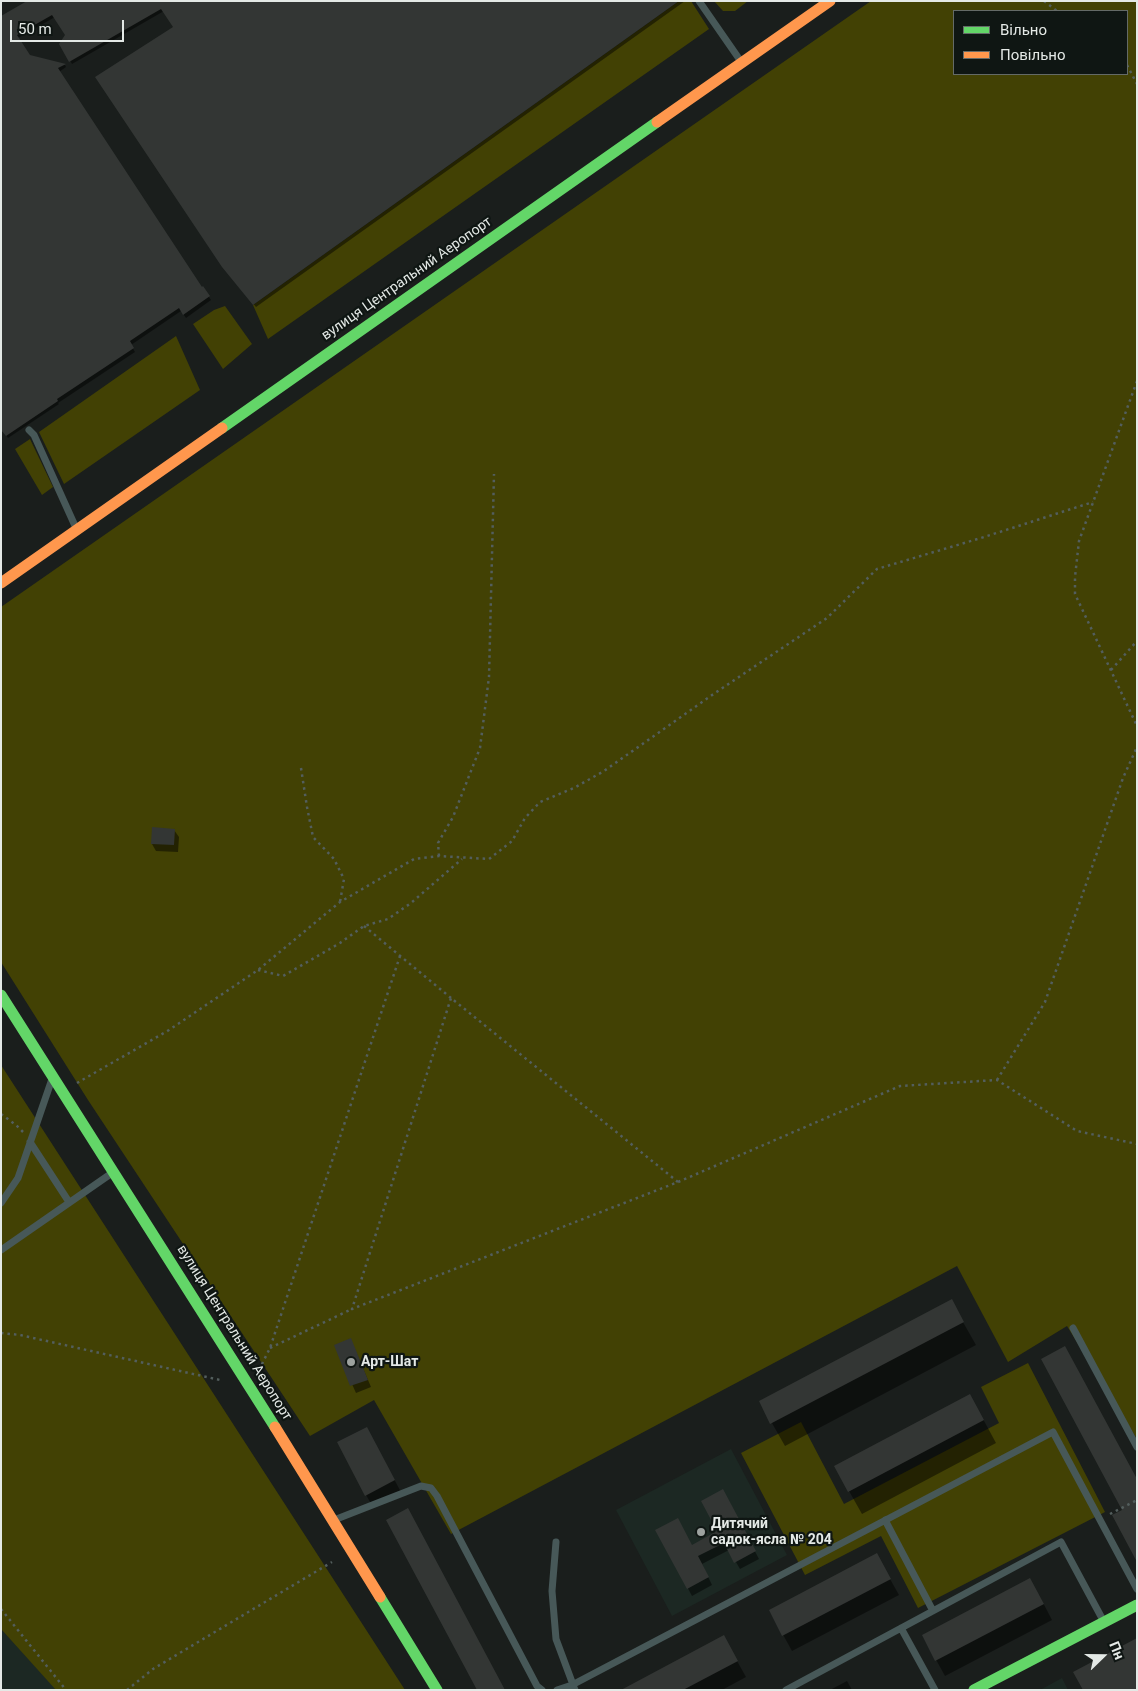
<!DOCTYPE html>
<meta charset="utf-8">
<style>
body{margin:0}
#map{position:relative;width:1138px;height:1691px;overflow:hidden;background:#1a1e1c;font-family:Roboto,sans-serif}
canvas{display:block}
.frame{position:absolute;inset:0;border:2px solid #e4e9e6;pointer-events:none}
.legend{position:absolute;left:953px;top:10px;width:175px;height:65px;box-sizing:border-box;background:#0f1613;border:1px solid #646a67;margin:0;padding:6px 9px;list-style:none;font-size:15px;color:#e4e9e6}
.legend li{display:flex;align-items:center;gap:10px;height:25px}
.legend b{width:25px;border:1px solid #646a67}
.north{position:absolute;left:1078px;top:1631px;width:50px;height:50px;-webkit-text-stroke:4px #0f1613;paint-order:stroke;rotate:68deg;font-size:14px;font-weight:700;line-height:20px;text-align:center;color:#e4e9e6}
.north::after{content:'';display:block;margin:auto;width:18px;height:22px;background:#e4e9e6;clip-path:polygon(50% 0,100% 100%,50% 72%,0 100%)}
.scale{position:absolute;left:10px;top:20px;width:114px;height:22px;box-sizing:border-box;border:2px solid #e4e9e6;border-top:0;padding-left:6px;font-size:15px;line-height:18px;white-space:nowrap;color:#e4e9e6;-webkit-text-stroke:4px #0f1613;paint-order:stroke}
</style>
<div id="map">
<canvas width="1138" height="1691"></canvas>
<div class="frame"></div>
<ul class="legend">
<li><b style="height:6px;background:#63d668"></b>Вільно</li>
<li><b style="height:6px;background:#ff974d"></b>Повільно</li>
</ul>
<div class="north">Пн</div>
<div class="scale">50 m</div>
</div>
<script>
const ctx = document.querySelector('canvas').getContext('2d');
ctx.lineJoin = 'round';
function fill(path, color) {
  ctx.fillStyle = color;
  ctx.fill(path, 'evenodd');
}
function trace(path, color, width, dash) {
  ctx.strokeStyle = color;
  ctx.lineWidth = width;
  ctx.lineCap = dash ? 'butt' : 'round';
  ctx.setLineDash(dash || []);
  ctx.stroke(path);
}
function label(font, color, halo, rows, align = 'center') {
  ctx.font = font + ' Roboto,sans-serif';
  ctx.lineWidth = 4.5;
  ctx.setLineDash([]);
  ctx.textBaseline = 'middle';
  ctx.strokeStyle = halo;
  ctx.fillStyle = color;
  for (const [text, x, y, turn = 0] of rows) {
    ctx.save();
    ctx.translate(x, y);
    ctx.rotate((+turn || 0) * Math.PI / 180);
    ctx.textAlign = isNaN(turn) ? turn : align;
    if (halo) ctx.strokeText(text, 0, 0);
    ctx.fillText(text, 0, 0);
    ctx.restore();
  }
}
fill(new Path2D(`
 M731 1449 787 1555 672 1616 616 1510Z
 M1 1629 57 1690H1Z
 M1062 1678 1068 1690H1040Z`), '#1c2823');
fill(new Path2D(`
 M679 1H691L709 29 268 339 253 305Z
 M714 1H748L735 11H723Z
 M871 1H1137V1439L1067 1326 1008 1362 957 1266 451 1534 374 1400 310 1436 88 1100 1 962V607ZM954 11H1127V74H954Z
 M225 306 252 344 223 369 193 324 214 310Z
 M176 336 200 390 64 484 39 432Z
 M30 439 53 487 42 495 15 449Z
 M1 1065 405 1690H56L1 1629Z
 M1028 1363 1105 1512 918 1608 881 1536 805 1575 741 1453 801 1422 844 1504 999 1423 981 1387Z`), '#424104');
fill(new Path2D(`
 M29 1H685L256 307 226 270 174 28 164 11 72 64 61 44 66 35 55 17 18 38 29 56 65 65 66 67 59 72 202 289 203 288 211 300 186 318 181 311 131 345 135 352 58 403 59 404 8 438 1 428 4 38Z
 M174 830 179 837 178 852 156 851 152 844Z
 M951 1301 976 1345 785 1446 760 1402Z
 M351 1340 371 1387 356 1393 335 1346Z
 M983 1419 996 1443 862 1514 849 1491Z
 M373 1440 401 1492 373 1507 366 1495Z
 M727 1498 759 1559 740 1569 729 1550 702 1564 712 1585 692 1596 657 1530 692 1546 719 1532Z
 M885 1570 899 1595 792 1651 770 1611Z
 M1039 1595 1052 1620 945 1676 923 1636Z
 M732 1652 746 1677 722 1690H623Z
 M847 1681 852 1690H830Z`), '#0007');
fill(new Path2D(`
 M27 1H679L253 305 222 267 95 77 173 27 161 9 69 62 59 44 65 35 52 15 17 35 30 55 66 64 58 68 202 287 203 286 210 296 183 315 179 308 130 341 134 348 57 399 58 401 6 436 1 430V16Z
 M152 827 175 829 174 845 151 844Z
 M952 1299 964 1322 770 1424 759 1401Z
 M351 1338 368 1380 350 1386 334 1345Z
 M1065 1346 1137 1479V1562L1112 1515 1122 1510 1041 1359Z
 M970 1394 984 1420 848 1492 834 1466Z
 M367 1427 395 1480 365 1496 337 1442Z
 M723 1489 756 1551 734 1563 724 1543 698 1556 709 1577 687 1589 655 1530 678 1518 692 1545 717 1531 701 1501Z
 M408 1508 505 1690H477L386 1520Z
 M877 1553 891 1579 782 1636 769 1610Z
 M1030 1578 1044 1604 935 1661 922 1635Z
 M724 1635 738 1661 683 1690H621Z
 M1137 1638V1690H1083L1073 1672Z`), '#333634');
trace(new Path2D(`
 M1044 1 1057 11
 M1127 65 1137 84
 M1137 381 1079 541 1075 577V594L1137 726
 M1111 670 1137 641
 M301 768 307 807 313 837 334 859 344 879 340 902
 M439 856 438 843 453 817 480 748 489 677 494 474
 M364 926 451 998
 M258 970 283 976 340 943 364 926 388 919 411 903 462 859
 M997 1080 1045 1002 1123 778 1137 747
 M77 1083 169 1030 258 970 340 902 414 859 439 856 489 859 512 841 525 818 540 802 574 788 604 771 715 693 827 618 877 569 981 538 1093 502
 M1 1114 16 1125 23 1132
 M678 1182 451 998 352 1309 678 1182 900 1086 997 1080 1077 1131 1137 1144
 M1 1333 20 1335 220 1380
 M270 1348 352 1309
 M259 1370 270 1348 400 956
 M1110 1514 1137 1500
 M1 1609 66 1690
 M127 1690 153 1669 332 1562`), '#535e5d', 2.5, [2.5, 4]);
trace(new Path2D(`
 M699 1 742 63
 M29 430 34 435 76 528
 M30 1142 69 1202
 M1 1203 18 1178 52 1079
 M1 1250 112 1173
 M1073 1328 1137 1447
 M334 1520 421 1486 431 1488 437 1496 537 1686 542 1690
 M885 1520 933 1611
 M556 1542 552 1591 556 1639 575 1690
 M901 1628 935 1690
 M557 1690 572 1685 1053 1432 1137 1589
 M786 1690 1061 1542 1104 1622`), '#475858', 7);
trace(new Path2D(`
 M222 428 657 122
 M1 995 275 1427
 M380 1597 437 1690
 M974 1690 1137 1605`), '#63d668', 11);
trace(new Path2D(`
 M657 122 830 1
 M1 583 222 428
 M275 1427 380 1597`), '#ff974d', 11);
for (const [x, y, r, color] of [
 [351,1362,5,"#9da29f"],
 [701,1532,5,"#9da29f"]
]) {
  const dot = new Path2D();
  dot.arc(x, y, r, 0, 2 * Math.PI);
  ctx.fillStyle = color;
  ctx.fill(dot);
  trace(dot, '#0f1613', 2);
}
label('14px', '#e4e9e6', '#0f1613', [
 ["вулиця Центральний Аеропорт",407,279,-35],
 ["вулиця Центральний Аеропорт",234,1333,58]
]);
label('bold 14px', '#e4e9e6', '#0f1613', [
 ["Арт-Шат",361,1362],
 ["Дитячий",711,1524],
 ["садок-ясла № 204",711,1540]
], 'left');
</script>
